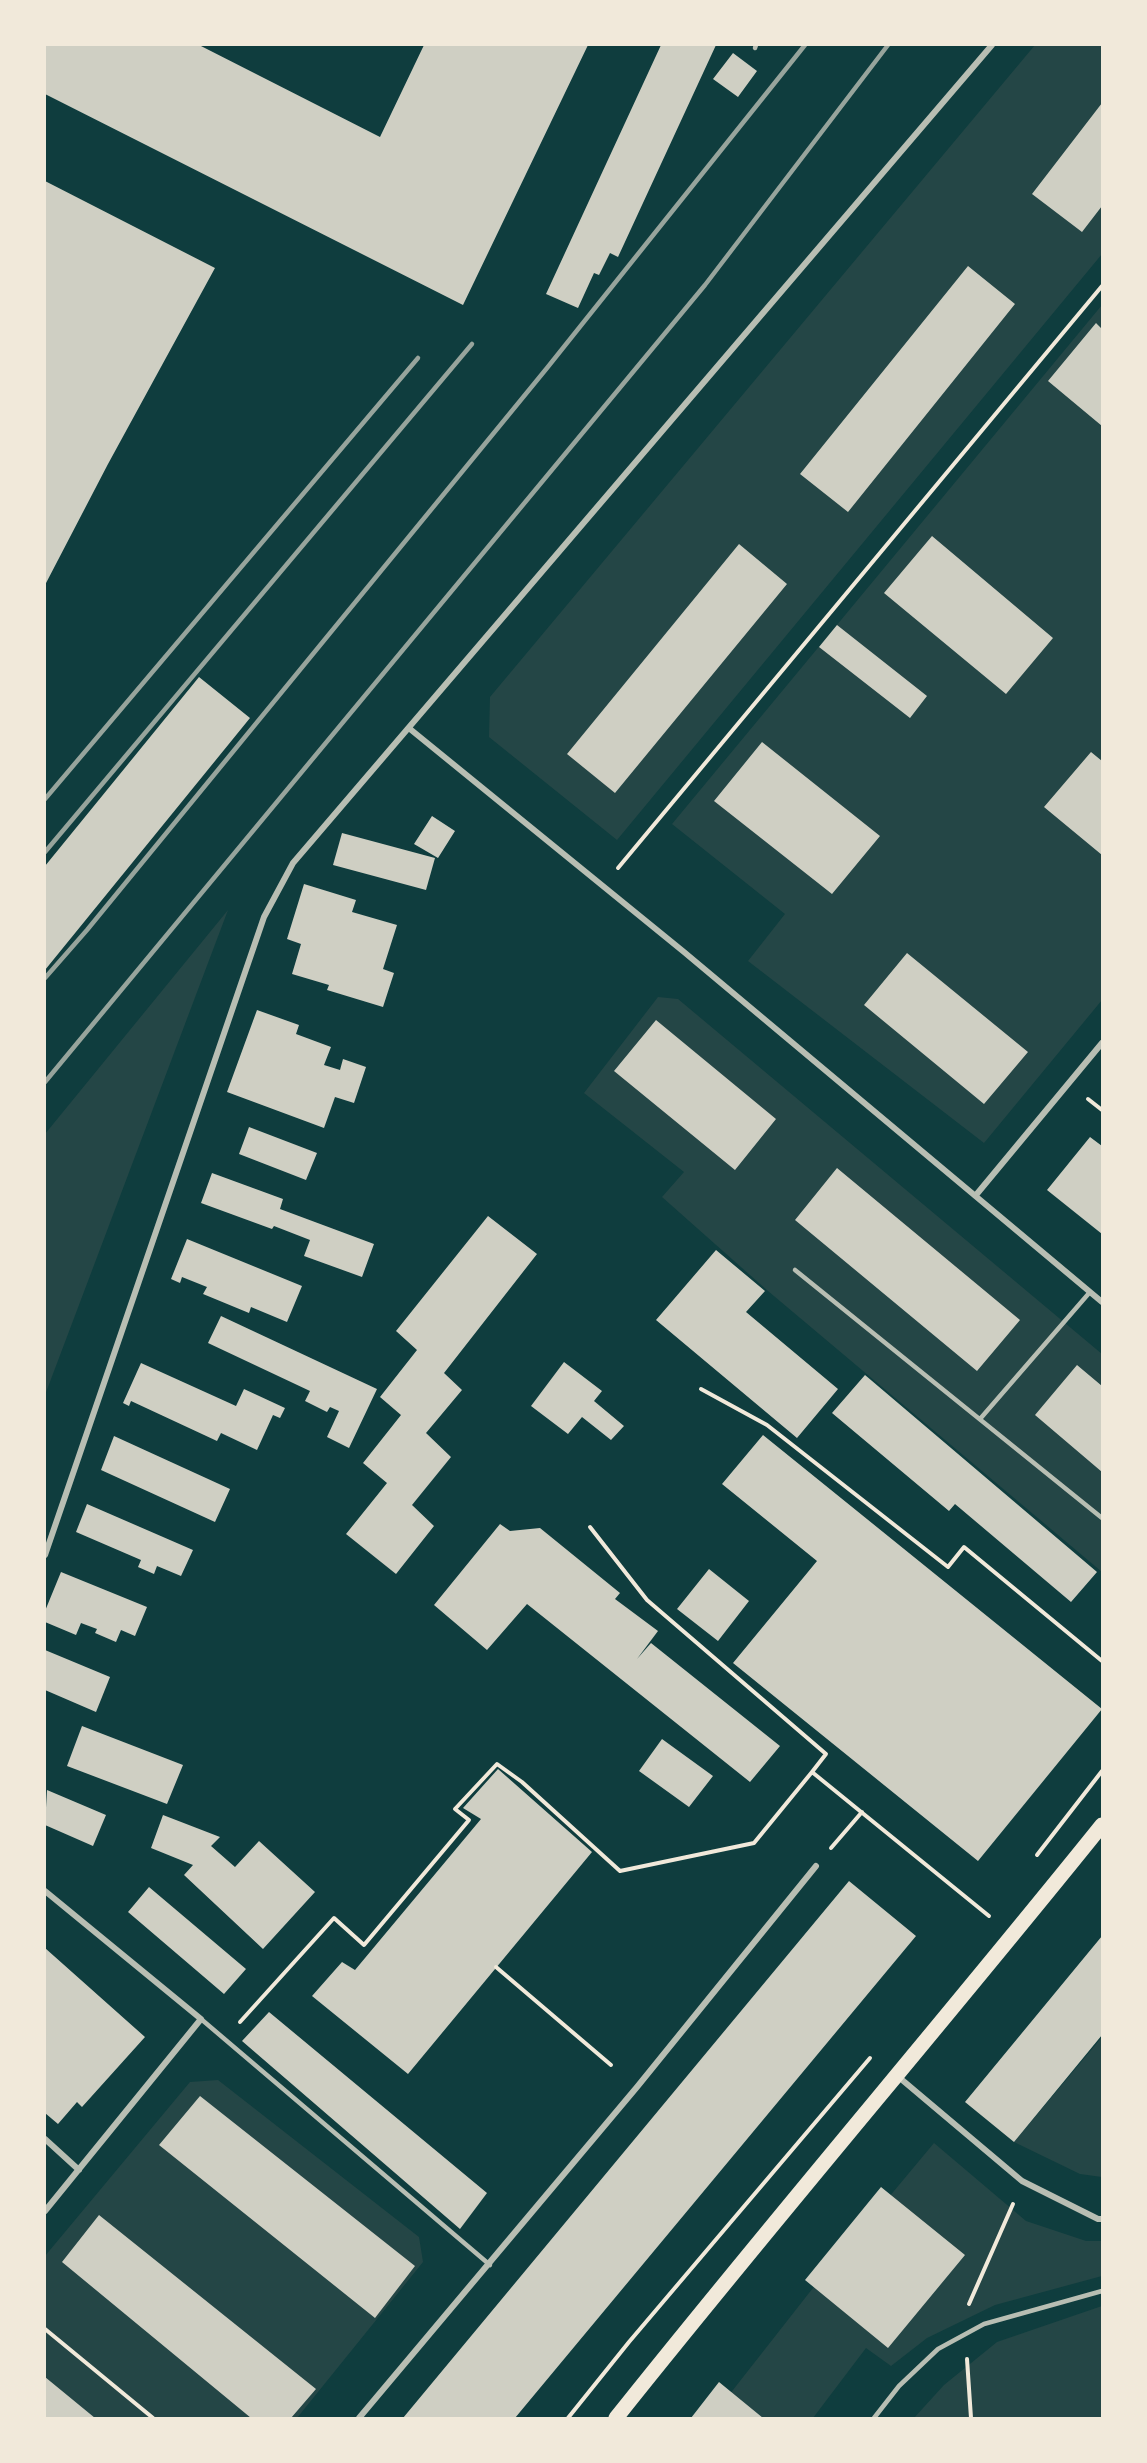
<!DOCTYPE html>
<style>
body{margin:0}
#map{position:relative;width:1147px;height:2463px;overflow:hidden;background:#0f3d3e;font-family:"Fira Sans Condensed",sans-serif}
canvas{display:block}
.frame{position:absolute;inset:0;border:46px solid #f1e9da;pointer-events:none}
</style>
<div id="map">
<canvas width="1147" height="2463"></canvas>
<div class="frame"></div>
</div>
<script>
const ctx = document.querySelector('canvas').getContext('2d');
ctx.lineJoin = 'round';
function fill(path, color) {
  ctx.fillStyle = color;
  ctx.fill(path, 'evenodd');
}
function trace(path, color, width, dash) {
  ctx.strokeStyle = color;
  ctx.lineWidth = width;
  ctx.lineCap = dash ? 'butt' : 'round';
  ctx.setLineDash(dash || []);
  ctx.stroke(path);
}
fill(new Path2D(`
 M1035 45H1102V254L617 840 489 737 490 697Z
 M1102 305V1000L984 1143 748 961 785 914 672 824Z
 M228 910 45 1395V1134Z
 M658 997 678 999 1102 1354V1572L768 1291 662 1197 684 1172 584 1093Z
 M1102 2037V2177L1080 2174 1014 2142Z
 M218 2080 419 2237 423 2262 297 2418H45V2256L190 2082Z
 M934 2143 1026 2221 1086 2241H1102V2276L995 2305 927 2338 891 2366 866 2348 813 2418H711L809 2293Z
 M1102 2306V2418H914L944 2385 997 2342Z`), '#244646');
fill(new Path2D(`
 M45 45H199L380 137 424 45H588L463 305 45 94Z
 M661 45H716L618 257 610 253 599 275 594 273 578 308 546 294Z
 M733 53 757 71 738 97 713 79Z
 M1102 103V206L1082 232 1032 194Z
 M45 181 215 268 108 464 45 585Z
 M968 266 1015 304 848 512 800 474Z
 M1096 323 1102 329V426L1048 381Z
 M932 536 1053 638 1006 694 884 593Z
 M739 544 787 584 615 793 567 754Z
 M837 625 927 696 910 718 819 647Z
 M199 677 250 718 45 970V866Z
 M762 742 880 836 832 894 714 801Z
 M1091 752 1102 761V855L1044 807Z
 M432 816 455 831 438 858 414 844Z
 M342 833 435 858 426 890 333 865Z
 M304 884 356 900 352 912 397 925 383 969 394 973 383 1007 327 990 329 985 292 974 301 944 287 939Z
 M907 953 1028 1052 984 1104 864 1005Z
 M257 1010 299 1025 296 1034 331 1047 324 1065 340 1070 343 1059 366 1067 354 1103 335 1097 324 1128 227 1092Z
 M656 1020 776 1119 735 1170 614 1071Z
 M249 1127 317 1153 306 1180 239 1154Z
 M1090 1137 1102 1146V1234L1047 1190Z
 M837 1168 1020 1320 977 1371 795 1220Z
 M212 1173 283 1199 280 1209 374 1244 362 1277 304 1256 310 1240 274 1226 272 1229 201 1203Z
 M488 1216 537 1254 444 1373 462 1390 426 1433 451 1457 412 1505 434 1526 396 1574 346 1534 387 1483 363 1463 401 1415 380 1397 417 1350 396 1331Z
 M187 1239 302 1286 287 1322 251 1307 249 1313 203 1294 207 1287 182 1277 180 1283 171 1279Z
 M716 1250 765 1291 746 1312 838 1389 797 1438 656 1320Z
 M221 1316 377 1389 349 1448 327 1437 339 1411 330 1407 327 1412 305 1401 310 1391 208 1343Z
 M564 1362 602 1391 594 1401 624 1426 611 1440 582 1417 568 1434 531 1406Z
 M141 1363 236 1406 244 1389 285 1408 280 1418 273 1415 257 1450 221 1433 217 1441 131 1401 129 1406 123 1403Z
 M1077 1365 1102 1386V1472L1035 1415Z
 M865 1375 1097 1572 1071 1602 955 1504 949 1511 832 1413Z
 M763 1435 1102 1709 978 1861 733 1663 817 1561 722 1484Z
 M114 1436 230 1489 215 1522 101 1470Z
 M87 1504 193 1550 181 1576 157 1566 154 1574 138 1567 141 1560 76 1532Z
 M500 1524 510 1531 540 1528 620 1593 615 1599 658 1631 637 1659 651 1643 780 1746 750 1782 527 1604 487 1650 434 1605Z
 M709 1569 749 1601 718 1641 677 1609Z
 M61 1572 147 1607 135 1636 121 1630 116 1642 95 1633 97 1629 81 1623 76 1635 45 1622V1611Z
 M45 1650 110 1677 96 1712 45 1690Z
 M82 1726 183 1765 167 1804 67 1766Z
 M662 1739 713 1776 689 1807 639 1771Z
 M498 1769 592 1852 408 2074 312 1996 342 1962 355 1970 481 1819 463 1808Z
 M47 1790 106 1815 93 1846 45 1825Z
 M163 1815 220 1837 211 1846 235 1867 259 1841 315 1892 263 1949 184 1875 193 1865 151 1848Z
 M849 1881 916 1936 515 2418H403Z
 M149 1887 246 1969 224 1994 128 1912Z
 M1102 1936V2035L1014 2142 965 2102Z
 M45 1948 145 2037 82 2107 77 2102 58 2124 45 2113Z
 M269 2012 487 2193 460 2229 242 2041Z
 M200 2096 415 2266 375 2318 159 2145Z
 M881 2187 965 2255 888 2348 805 2280Z
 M99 2215 316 2389 291 2418H251L62 2262Z
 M45 2377 95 2418H45Z
 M719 2382 763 2418H691Z`), '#cfcfc3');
trace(new Path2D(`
 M618 868 1102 286
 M1088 1099 1102 1110
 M701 1389 767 1425 948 1567 964 1547 1102 1661
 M590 1527 647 1600 826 1754 812 1772 989 1916
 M831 1848 862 1812
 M1037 1855 1102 1771
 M496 1967 611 2065
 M240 2022 334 1918 364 1945 469 1820 455 1809 497 1764 522 1782 620 1871 754 1843 812 1772
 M969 2304 1013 2204
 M45 2329 153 2418
 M967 2359 971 2418
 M568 2418 629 2342 870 2058`), '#f1e9da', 4);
trace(new Path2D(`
 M755 48 756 45
 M795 1270 1102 1518
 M980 1419 1090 1292
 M201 2019 490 2265
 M874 2418 899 2386 938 2349 984 2324 1102 2291`), '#b8beb3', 4.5);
trace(new Path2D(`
 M410 729 684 952 1102 1302
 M976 1195 1102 1043
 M45 1555 264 917 293 863 992 45
 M45 1891 201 2019 45 2211
 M896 2079H901L1022 2181 1098 2219H1102
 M45 2139 79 2170
 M359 2418 637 2087 816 1866`), '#b8beb3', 6);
trace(new Path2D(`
 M616 2418C775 2218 942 2024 1102 1825`), '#f1e9da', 15);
trace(new Path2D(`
 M45 799 418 358
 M45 852 472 344
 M45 978 87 930 547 368 805 45
 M45 1082 705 285 888 45`), '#97a49c', 4.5);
</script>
